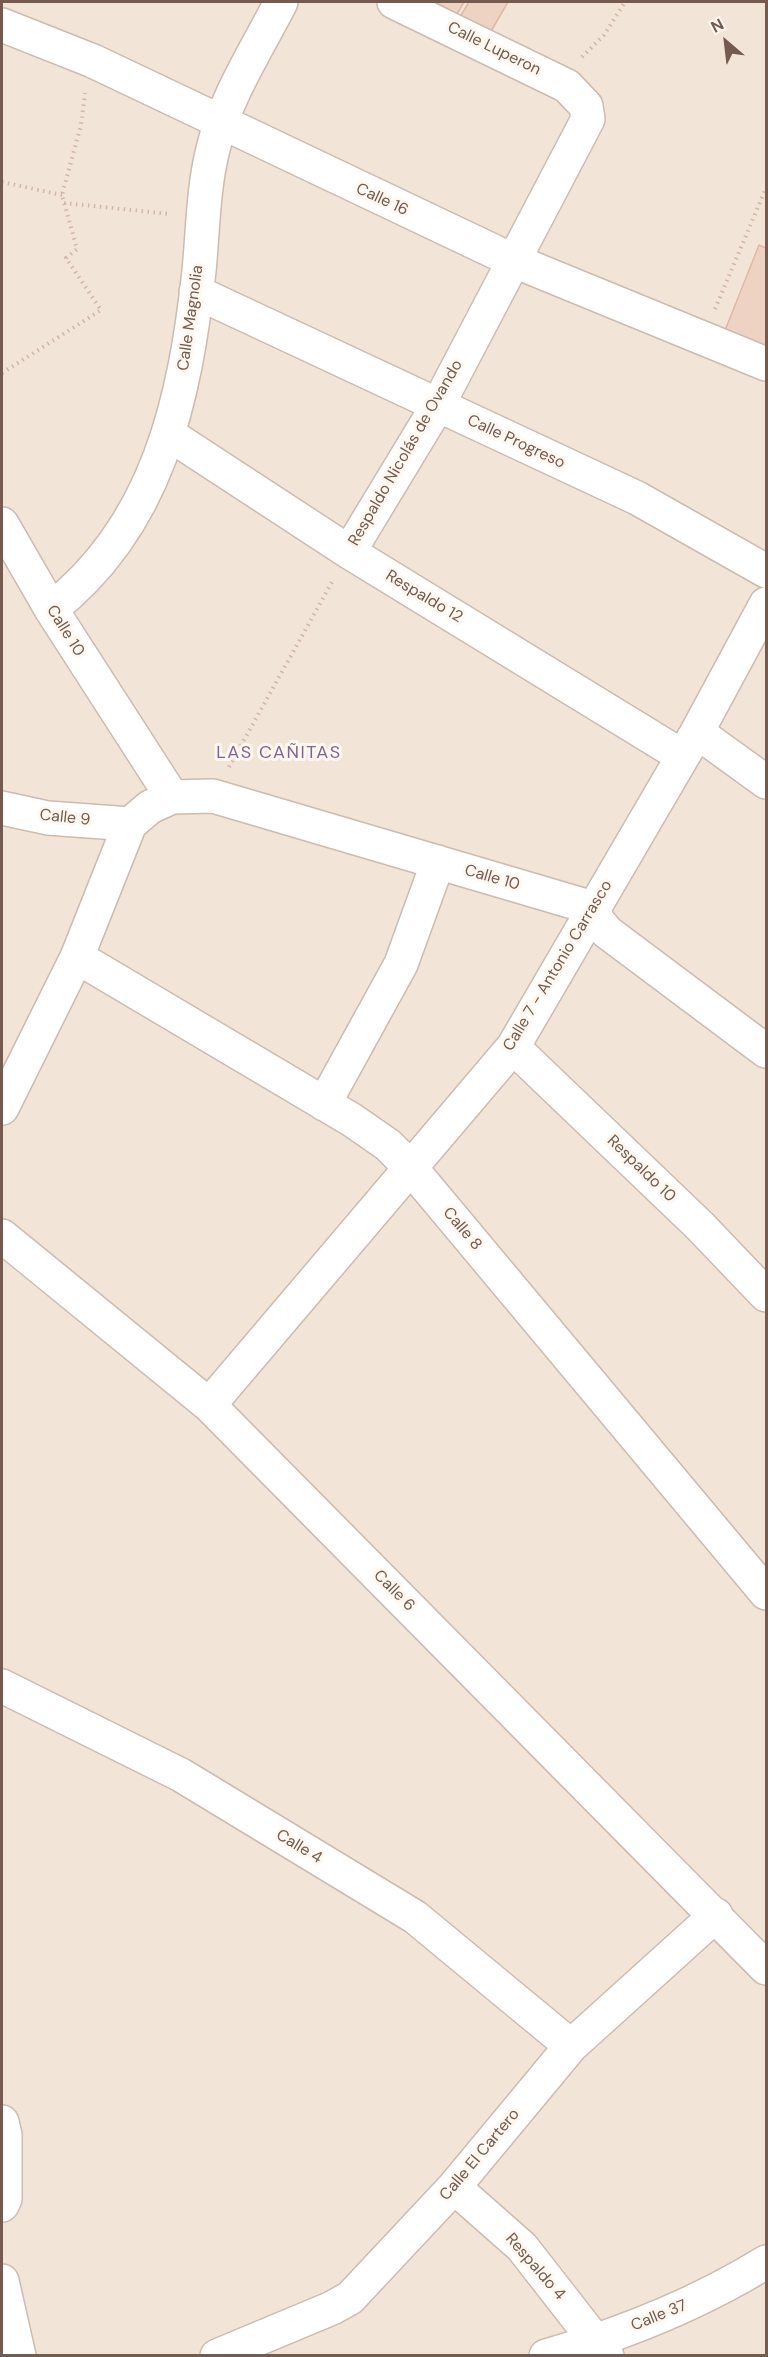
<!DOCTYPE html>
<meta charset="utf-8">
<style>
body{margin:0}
#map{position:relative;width:768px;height:2357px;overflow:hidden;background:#fbf3e9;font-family:"DM Sans",sans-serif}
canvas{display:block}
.frame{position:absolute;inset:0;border:3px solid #745a4f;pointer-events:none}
.north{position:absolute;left:696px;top:12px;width:60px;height:60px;-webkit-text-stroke:4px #fef8f0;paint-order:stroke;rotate:332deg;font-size:16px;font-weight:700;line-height:24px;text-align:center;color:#745a4f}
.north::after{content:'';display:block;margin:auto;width:21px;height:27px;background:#745a4f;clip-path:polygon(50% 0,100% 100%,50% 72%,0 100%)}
</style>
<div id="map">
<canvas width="768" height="2357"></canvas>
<div class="frame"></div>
<div class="north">N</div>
</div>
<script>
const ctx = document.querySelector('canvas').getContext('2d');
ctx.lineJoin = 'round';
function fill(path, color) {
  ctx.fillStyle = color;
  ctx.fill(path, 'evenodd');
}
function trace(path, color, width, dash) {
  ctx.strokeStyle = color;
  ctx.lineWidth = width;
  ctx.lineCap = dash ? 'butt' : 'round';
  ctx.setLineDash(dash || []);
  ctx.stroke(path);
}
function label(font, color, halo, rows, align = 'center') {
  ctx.font = font + ' "DM Sans",sans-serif';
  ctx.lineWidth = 6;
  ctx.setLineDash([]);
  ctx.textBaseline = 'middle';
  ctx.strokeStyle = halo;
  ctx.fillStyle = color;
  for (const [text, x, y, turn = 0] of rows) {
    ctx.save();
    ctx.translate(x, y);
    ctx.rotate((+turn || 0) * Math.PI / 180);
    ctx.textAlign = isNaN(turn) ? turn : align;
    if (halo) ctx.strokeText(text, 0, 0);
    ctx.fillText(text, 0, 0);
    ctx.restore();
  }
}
fill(new Path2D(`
 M2 2H766V2355H2Z`), '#f2e5d8');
const building = new Path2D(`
 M435 2H464L457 14Z
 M469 2H508L490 33 460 17Z
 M759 245 766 248V352L724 333Z`);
fill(building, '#eed2c3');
trace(building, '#e0b8a5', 1.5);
const minor = new Path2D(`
 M2 25 93 61 512 260 766 364
 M196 292 637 498 766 571
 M170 435 349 552 682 756
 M2 524 51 609 172 797
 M349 552 438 405 588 119 586 106 567 86 394 2
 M51 609C158 526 185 399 199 271 203 231 203 188 213 149 225 98 257 49 281 2
 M697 732 766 782
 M2 808 48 818 130 824
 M77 957 352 1120 388 1145 410 1167 766 1593
 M513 1047 700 1226 766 1295
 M324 1104 401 964 438 862
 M2 1108 77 957 130 824 150 807 172 797 213 796 593 908 598 921 607 932 766 1051
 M2 1236 209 1405 766 1968
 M209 1405 513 1047 697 732 766 604
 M2 1686 181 1775 415 1917 571 2046
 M2 2122 5 2135V2199L2 2205
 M454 2187 522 2247 607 2356
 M2 2281 19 2356
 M217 2356 332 2308 350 2298 454 2187 571 2046 716 1915
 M546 2356C623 2334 698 2304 766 2262`);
trace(minor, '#cdbbb0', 36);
trace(new Path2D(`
 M582 57 604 35 625 2
 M2 182 62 195
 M64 203 170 214
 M715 309 766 188
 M2 373 101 310 66 258 77 249 62 195 81 125 85 93
 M229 767 332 582`), '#d4b5a6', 4, [1.5, 4.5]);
trace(minor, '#fff', 33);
label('16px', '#745a4f', '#fef8f0', [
 ["Calle Luperon",494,49,26],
 ["Calle 16",382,200,25],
 ["Calle Magnolia",191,318,-82],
 ["Calle Progreso",516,442,25],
 ["Respaldo Nicolás de Ovando",406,453,-60],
 ["Respaldo 12",424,597,31],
 ["Calle 10",65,631,58],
 ["Calle 9",65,818,6],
 ["Calle 10",492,878,16],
 ["Calle 7 - Antonio Carrasco",558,966,-59],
 ["Respaldo 10",641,1169,44],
 ["Calle 8",462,1229,50],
 ["Calle 6",394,1591,45],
 ["Calle 4",299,1847,31],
 ["Calle El Cartero",480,2155,-50],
 ["Respaldo 4",535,2267,49],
 ["Calle 37",659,2316,-22]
]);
ctx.letterSpacing = '1.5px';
label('18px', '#80668f', '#fef8f0', [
 ["LAS CAÑITAS",279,753]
]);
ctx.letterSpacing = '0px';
</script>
